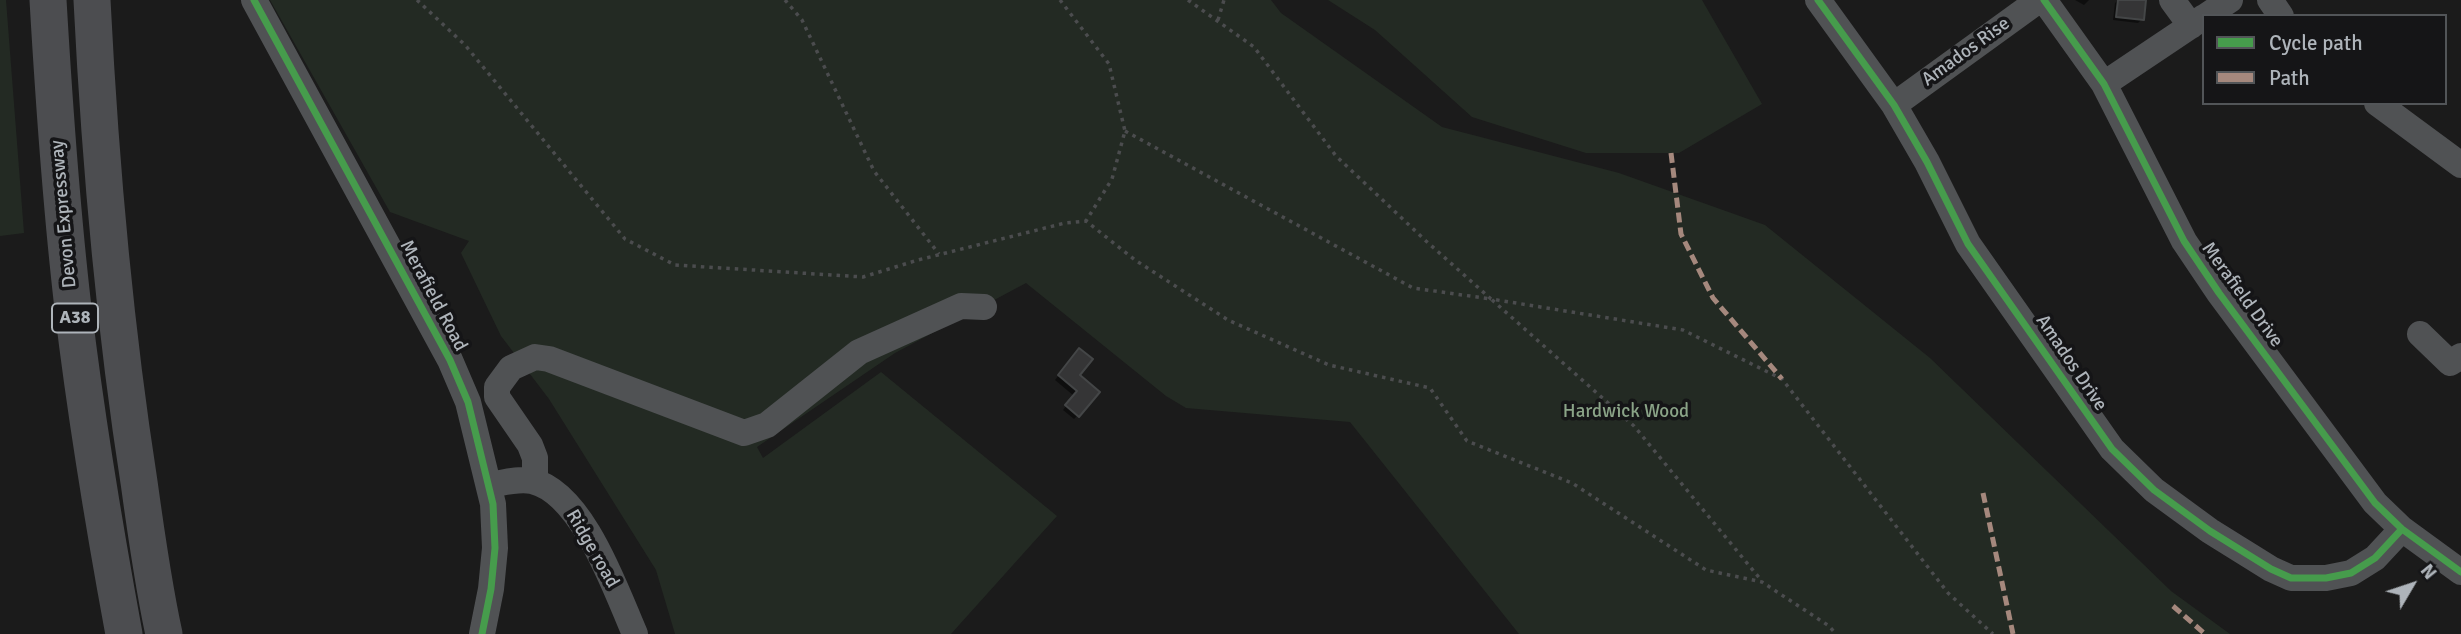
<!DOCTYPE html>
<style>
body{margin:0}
#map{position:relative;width:2461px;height:634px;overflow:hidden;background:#1b1b1b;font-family:Signika,sans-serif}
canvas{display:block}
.legend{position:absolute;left:2202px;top:14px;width:245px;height:91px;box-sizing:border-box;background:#151517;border:2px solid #525558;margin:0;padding:9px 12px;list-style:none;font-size:21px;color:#aeb4ba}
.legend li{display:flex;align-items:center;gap:14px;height:35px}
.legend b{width:35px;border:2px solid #525558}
.north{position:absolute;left:2377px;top:550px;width:70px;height:70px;-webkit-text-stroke:5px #151517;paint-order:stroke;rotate:51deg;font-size:19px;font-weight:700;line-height:28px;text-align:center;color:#aeb4ba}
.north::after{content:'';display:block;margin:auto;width:24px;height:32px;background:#aeb4ba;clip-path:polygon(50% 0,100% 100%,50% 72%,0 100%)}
</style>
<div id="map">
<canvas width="2461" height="634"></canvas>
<ul class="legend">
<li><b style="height:9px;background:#469c4c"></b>Cycle path</li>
<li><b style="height:9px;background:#a5887d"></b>Path</li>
</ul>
<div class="north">N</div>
</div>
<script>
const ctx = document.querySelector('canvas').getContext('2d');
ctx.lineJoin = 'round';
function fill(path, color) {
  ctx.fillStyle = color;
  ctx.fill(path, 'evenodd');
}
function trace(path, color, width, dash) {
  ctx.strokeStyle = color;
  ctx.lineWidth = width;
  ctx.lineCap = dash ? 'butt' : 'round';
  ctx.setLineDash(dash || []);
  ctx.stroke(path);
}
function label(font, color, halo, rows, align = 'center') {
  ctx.font = font + ' Signika,sans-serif';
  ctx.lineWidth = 7;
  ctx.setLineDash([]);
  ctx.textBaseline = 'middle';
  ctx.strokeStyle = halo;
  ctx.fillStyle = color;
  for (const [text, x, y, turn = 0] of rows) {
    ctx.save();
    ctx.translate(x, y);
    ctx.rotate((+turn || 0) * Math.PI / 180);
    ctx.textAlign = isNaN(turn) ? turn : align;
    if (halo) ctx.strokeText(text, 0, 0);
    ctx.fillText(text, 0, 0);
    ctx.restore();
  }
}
fill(new Path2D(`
 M0 0H6L24 233 0 236Z
 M270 0H1271L1281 13 1442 127 1619 173 1765 225 1930 358 2171 591 2230 634H1519L1350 422 1186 408 1166 396 1026 283 895 353 757 447 763 458 881 372 1057 516 951 634H675L656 570 549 399 501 336 461 253 469 241 390 212Z
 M1328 0H1702L1762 104 1679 153H1586L1472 117 1375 30Z`), '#232a23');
fill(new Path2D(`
 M2075 0H2089L2084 5Z
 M2118 0H2131L2142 19 2138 23 2113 20 2115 3Z
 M1076 354 1078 415 1074 419 1063 410 1074 396 1055 380Z`), '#0007');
const building = new Path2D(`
 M2118 0H2146L2144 20 2116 17Z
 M1079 348 1093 359 1080 375 1100 392 1079 417 1065 405 1077 391 1058 375Z`);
fill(building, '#353536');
trace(building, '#444647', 2);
trace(new Path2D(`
 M417 0 465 45 625 239 675 265 863 277 918 260 1065 223 1086 221 1135 260 1228 320 1329 365 1430 388 1467 441 1572 483 1706 570 1762 582 1829 626 1836 634
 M785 0 802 20 874 171 939 254
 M1060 0 1109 64 1125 131 1112 179 1086 221
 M1188 0 1254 47 1336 156 1426 241 1491 299 1683 330 1782 379 1948 593 1993 634
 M1218 20 1224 0
 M1125 131 1413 288 1491 299 1634 426 1761 580`), '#4b4c4e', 3.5, [3.5, 5]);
trace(new Path2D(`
 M254 0 450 360 468 402 493 504 495 548 491 589 482 634
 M1818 0 1894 105 1927 162 1968 244 2112 449 2154 490 2210 531 2271 569 2291 578H2326L2351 573 2375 558 2402 529
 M2044 0 2104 84 2184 241 2219 293 2375 503 2402 529 2461 572
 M2172 0 2191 26
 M2270 0 2281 16
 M2206 16 2230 0
 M2104 84 2204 17
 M2377 103 2461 165
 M1894 105 2039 0
 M2420 334 2450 363 2461 356
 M535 482V458L530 445 497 397V387L511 368 535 357 549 359 744 433 767 425 859 352 961 306 984 307
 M489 485C502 483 518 478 532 481 583 493 616 591 635 634`), '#505254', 26);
trace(new Path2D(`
 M48 0C54 103 61 205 73 308 86 417 104 526 124 634
 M92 0C100 161 114 322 139 482 146 533 153 584 164 634`), '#4c4d50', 37);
trace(new Path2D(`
 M1671 153 1681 234 1713 298 1782 379
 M1983 493 2013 634
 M2173 606 2205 634`), '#a5887d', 5, [10, 5]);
trace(new Path2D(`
 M254 0 450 360 468 402 493 504 495 548 491 589 482 634
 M1818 0 1894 105 1927 162 1968 244 2112 449 2154 490 2210 531 2271 569 2291 578H2326L2351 573 2375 558 2402 529
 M2044 0 2104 84 2184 241 2219 293 2375 503 2402 529 2461 572`), '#469c4c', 7);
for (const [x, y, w] of [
 [75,318,46]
]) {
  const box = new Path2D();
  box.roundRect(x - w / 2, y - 14.5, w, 29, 5);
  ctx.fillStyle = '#151517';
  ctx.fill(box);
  trace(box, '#aeb4ba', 2);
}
label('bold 18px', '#aeb4ba', null, [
 ["A38",75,318]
]);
label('19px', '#aeb4ba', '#151517', [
 ["Amados Rise",1966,52,-36],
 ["Devon Expressway",64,214,-95],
 ["Merafield Drive",2242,295,54],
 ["Merafield Road",433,296,62],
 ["Amados Drive",2071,363,56],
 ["Ridge road",592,549,60]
]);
label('19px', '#8aa387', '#151517', [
 ["Hardwick Wood",1626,412]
]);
</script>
